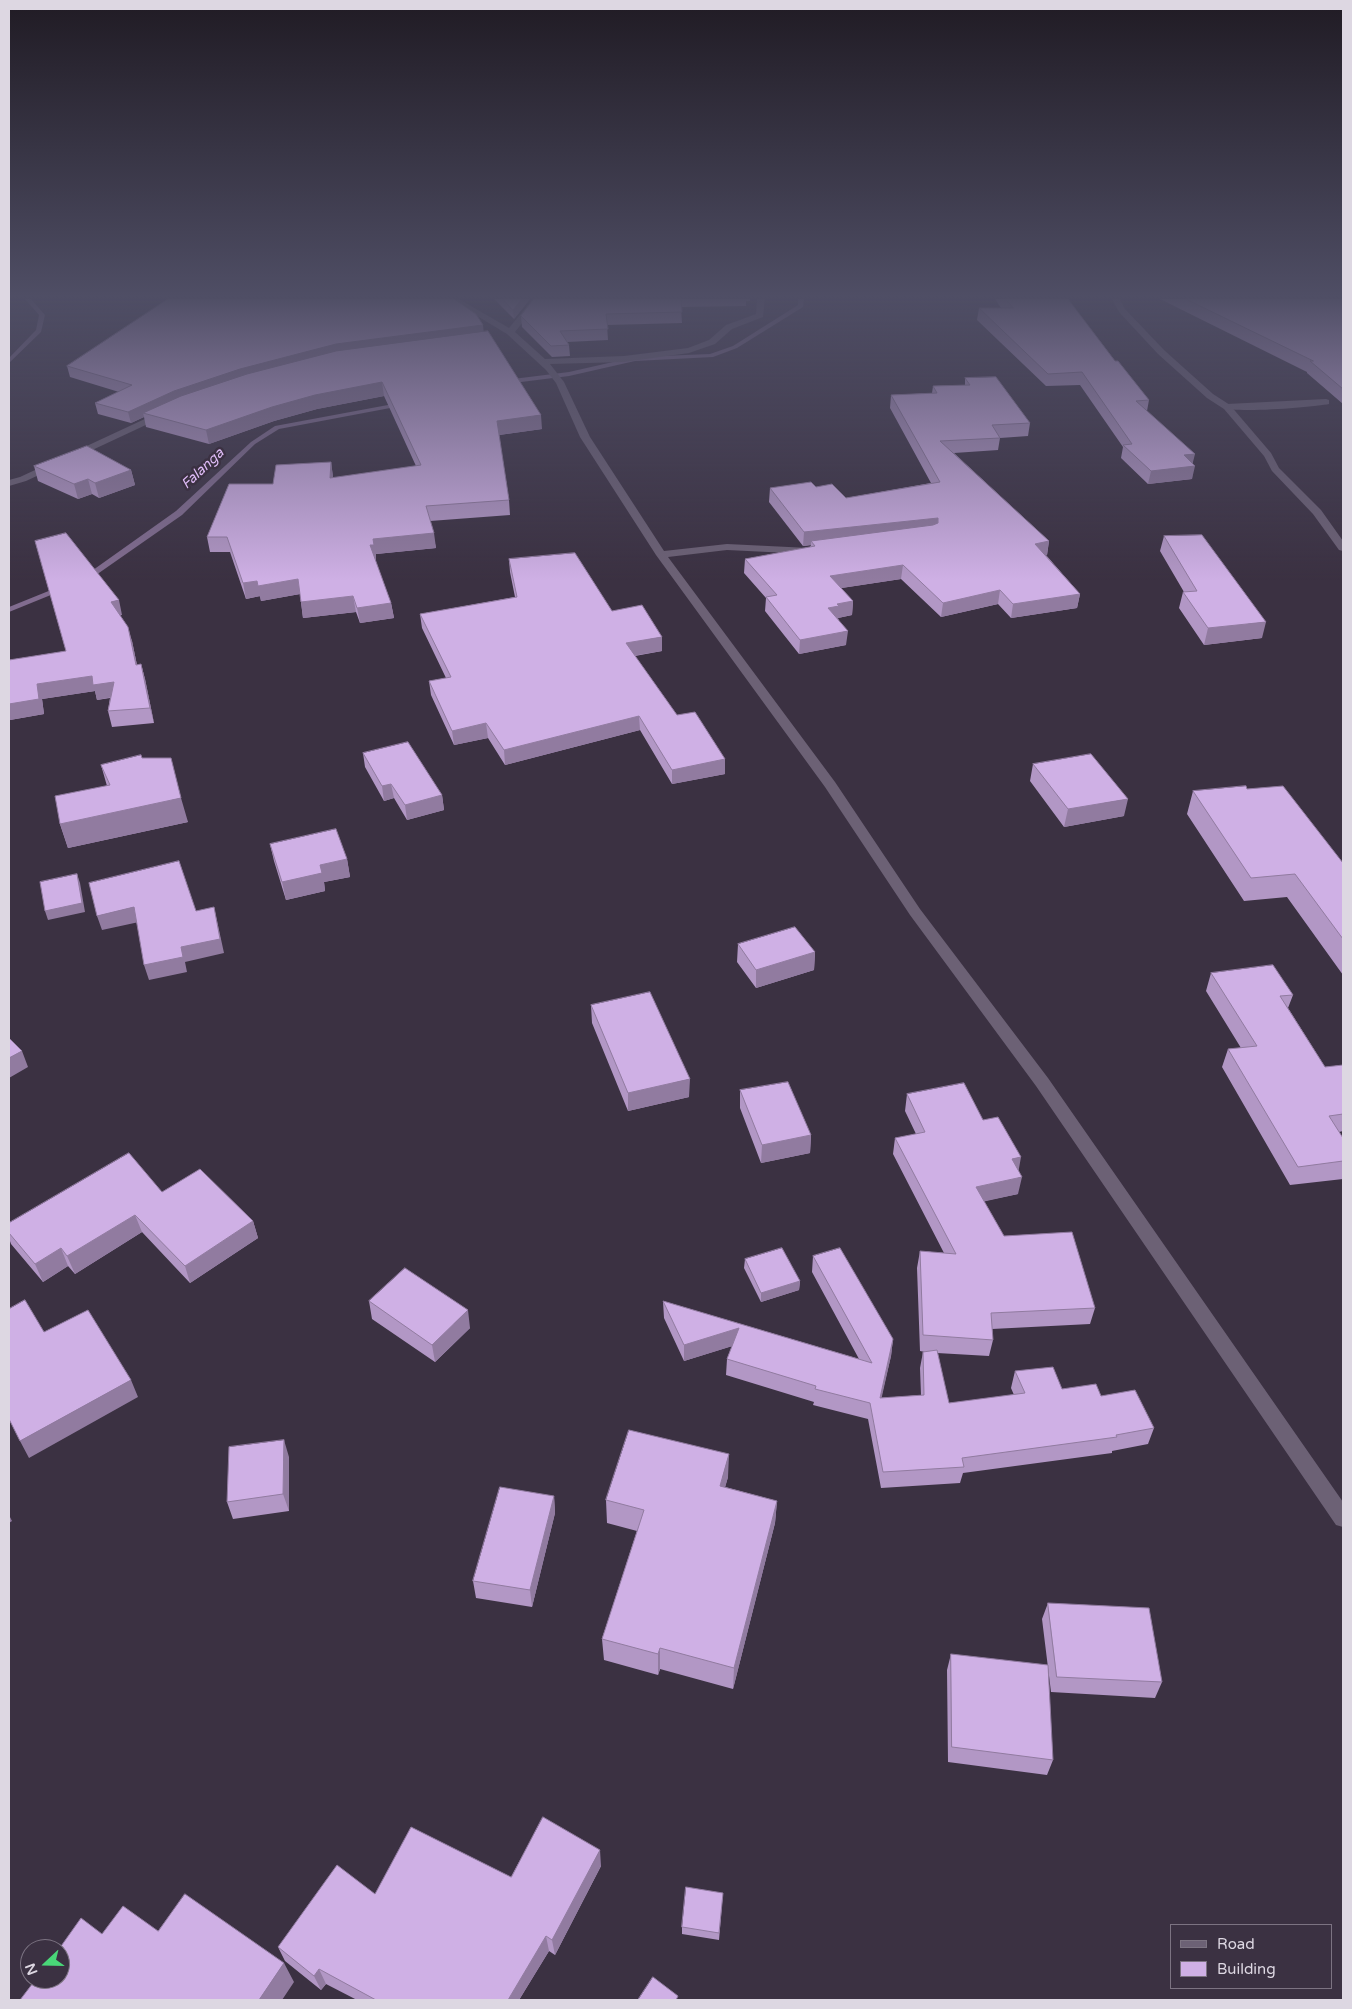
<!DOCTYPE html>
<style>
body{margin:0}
#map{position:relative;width:1352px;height:2009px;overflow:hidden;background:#3b3142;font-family:"Varela Round",sans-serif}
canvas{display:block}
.frame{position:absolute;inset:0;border:10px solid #ddd7e2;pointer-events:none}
.legend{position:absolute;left:1170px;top:1924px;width:162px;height:65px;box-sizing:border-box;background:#3b3142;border:1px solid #7c7382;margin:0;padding:6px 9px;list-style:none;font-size:15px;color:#ddd7e2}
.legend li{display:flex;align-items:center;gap:10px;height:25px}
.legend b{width:25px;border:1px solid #7c7382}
.north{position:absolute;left:20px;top:1939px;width:50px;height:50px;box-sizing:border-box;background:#3b3142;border:1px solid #7c7382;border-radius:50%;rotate:249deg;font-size:14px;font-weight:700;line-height:20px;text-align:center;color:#ddd7e2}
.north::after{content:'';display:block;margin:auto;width:18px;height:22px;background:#49d778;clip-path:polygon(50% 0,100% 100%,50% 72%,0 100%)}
</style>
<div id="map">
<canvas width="1352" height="2009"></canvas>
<div class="frame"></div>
<ul class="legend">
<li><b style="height:6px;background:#6c6175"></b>Road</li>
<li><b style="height:14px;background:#cfb0e5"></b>Building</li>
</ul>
<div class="north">N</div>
</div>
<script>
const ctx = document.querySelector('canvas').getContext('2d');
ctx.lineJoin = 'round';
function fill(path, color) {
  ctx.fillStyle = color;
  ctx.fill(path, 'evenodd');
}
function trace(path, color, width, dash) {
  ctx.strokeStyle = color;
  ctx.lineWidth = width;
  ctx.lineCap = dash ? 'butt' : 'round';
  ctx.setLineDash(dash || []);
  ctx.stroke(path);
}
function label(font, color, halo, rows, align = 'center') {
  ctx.font = font + ' "Varela Round",sans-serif';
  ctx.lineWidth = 5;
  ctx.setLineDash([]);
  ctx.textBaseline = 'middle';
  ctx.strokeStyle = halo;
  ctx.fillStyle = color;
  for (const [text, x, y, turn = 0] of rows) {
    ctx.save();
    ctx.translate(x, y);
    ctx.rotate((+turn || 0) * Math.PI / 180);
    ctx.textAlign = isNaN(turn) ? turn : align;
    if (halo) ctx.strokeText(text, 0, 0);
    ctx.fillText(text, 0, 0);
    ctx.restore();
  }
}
fill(new Path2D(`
 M25 299H31L45 315 41 332 9 363V358L36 330 39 315Z
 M798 299H804L803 307 737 348 713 357 635 361 569 376 505 384 502 382 505 380 569 372 635 357 710 354 733 346 798 305Z
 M404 402 406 403V405L279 429 255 444 182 515 86 582 79 580 176 511 251 442 275 426Z
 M61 586 68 588 9 612V607Z`), '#816c8f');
fill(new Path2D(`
 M1326 399 1329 400V404C1315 407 1231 414 1223 407L1227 404Z`), '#6c6175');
fill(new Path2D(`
 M449 299H459L509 328 533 299H541L515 332 545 359 624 356 688 348 709 340 726 325 756 314 757 299H765L763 317 732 329 715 344 689 353 624 362 550 364 564 382 590 437 664 551 727 544 809 548 814 551 809 554 727 550 668 557 835 782 920 909 1048 1078 1343 1502V1527L1336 1525 1036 1086 910 915 825 787 656 555 580 437 556 383 546 370 507 334Z
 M1112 299H1120L1125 309 1164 350 1213 394 1230 405 1271 453 1279 468 1321 510 1343 541V551L1339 550 1313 514 1272 471 1264 456 1224 409 1207 398 1158 354 1119 312Z
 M162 411 165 412V416L26 481 9 486V480L20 477Z`), '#6c6175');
fill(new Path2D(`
 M494 299H530L514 319Z
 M534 299H750V301H746V306L681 307 682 323 607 325 608 340 567 342 569 345 570 356 552 357 522 327 521 316Z
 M995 299H1068L1115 361 1149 400 1147 411 1193 463 1192 479 1148 484 1121 458 1123 447 1080 385 1046 386 977 320 979 308H1001Z
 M1160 299H1343V404L1307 373V372Z
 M483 325V332L542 429 499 435 509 500 510 515 430 521 436 548 376 554V560H375L391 603 394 618 360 623 356 612 303 618 300 594 261 601 260 596 246 599 230 552H210L207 537 273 484 331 462 333 478 416 466 384 396 317 409 274 421 209 444 146 427 144 417 131 423 98 414 95 403 119 392 70 377 67 366Z
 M965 378 1030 423 1028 436 1000 438 998 450 954 453 1049 541 1047 555H1046L1080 594 1077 608 1011 618 998 604 941 617 901 579 841 588 853 601 852 615 838 618 846 645 799 654 765 611 766 598 744 573 745 559 810 547 811 545 803 546 769 502 770 488 816 487 846 498 931 483 890 408 891 395 932 393 933 386 965 385Z
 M34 466 131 470 135 485 99 498 92 494 78 499 38 481Z
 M1164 536 1262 638 1204 645 1179 608 1183 592H1184L1160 551Z
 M35 541 122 615H120L132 641 137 665 141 664 145 679 154 723 112 727 108 711 110 698 97 700 95 691 42 699 44 714 10 720 9 716V660L66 651Z
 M509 559 612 611 662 651 635 656 677 715 725 759V774L672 784 640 730 505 765 488 738 454 745 431 695 429 681 446 678 422 628 420 614 515 597 510 572Z
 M363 753 442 795 444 810 407 820 394 798 384 801 365 767Z
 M142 758 188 822 68 848 60 824 107 786 101 765Z
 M1033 764 1124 816 1064 827 1030 781Z
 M1247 789 1343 863V975L1287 897 1244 901 1187 814 1193 791Z
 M270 844 347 859 350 877 324 882 325 891 286 900 274 861Z
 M738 944 815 952 814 970 756 988 737 962Z
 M1211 973 1293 995 1288 1008 1325 1067 1343 1065V1131L1339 1132 1343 1138V1179L1290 1185 1222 1067 1228 1049 1241 1048 1206 991Z
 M591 1005 689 1097 628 1111 592 1023Z
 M740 1090 811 1135 810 1153 761 1163 740 1108Z
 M907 1094 983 1120 1018 1171V1194L984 1201 1004 1236 1095 1308 1090 1324 992 1329 993 1340 989 1356 937 1353 949 1403 1014 1395 1011 1388 1015 1371 1062 1389 1101 1396 1154 1428 1148 1444 1112 1451V1453L963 1473 960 1483 881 1488 868 1419 813 1405 814 1402 726 1375 727 1359 732 1346 684 1361 664 1318 663 1301 859 1359 812 1272 813 1256 893 1339 891 1356 881 1398 921 1395 920 1368 923 1352H925L920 1351 917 1268 920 1251 944 1253 893 1154 895 1138 916 1134 905 1111Z
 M162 1192 253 1221 258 1238 190 1283 142 1232 75 1274 68 1266 43 1282 11 1244 9 1238V1223Z
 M745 1259 800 1281 799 1290 761 1302 744 1268Z
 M369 1301 470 1328 435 1362 372 1319Z
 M289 1457V1511L233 1519 227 1502Z
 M728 1477 725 1487 777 1501 775 1523 733 1689 660 1669 658 1675 604 1660 602 1639 637 1531 607 1523 606 1500Z
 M554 1496 555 1513 532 1607 476 1598 473 1581Z
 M1048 1603 1162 1682 1155 1698 1051 1692 1042 1619Z
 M951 1654 1053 1760 1047 1775 948 1762 947 1670Z
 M601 1866 555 1955 549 1951 519 2000H357L326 1984 321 1990 285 1961 278 1947 375 1894Z
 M723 1893 719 1940 682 1934V1927Z`), '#b297c5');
fill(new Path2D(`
 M522 299H530L514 319 513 310Z
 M483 325 484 335 143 413 144 417 131 423 128 412 174 391 240 369 336 344Z
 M382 382 384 396 317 409 274 421 209 444 206 430 272 407 315 395Z
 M541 415 542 429 499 435 497 421Z
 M1195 454 1192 466H1195L1192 479 1148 484 1151 471 1184 455Z
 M331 462 333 476 332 493 330 478Z
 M131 470 135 485 99 498 95 483Z
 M88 479 92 494 78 499 74 484Z
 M938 518 937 531 811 541V545L803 546 804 532Z
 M434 533 436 548 376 554V560H372L370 545 373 539Z
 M1049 541 1047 555 1033 557 1035 544Z
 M903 565 901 579 829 590 830 576Z
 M298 579 300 594 261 601 258 586Z
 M257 581 260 596 246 599 243 583Z
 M1000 590 998 604 941 617 943 603Z
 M1080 594 1077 608 1011 618 1013 604Z
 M353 596 356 612 303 618 301 602Z
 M119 600 122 615 115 616 111 602Z
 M853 601 852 615 838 618V620L828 608 837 604Z
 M391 603 394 618 360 623 357 608Z
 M1266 622 1262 638 1204 645 1208 628Z
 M128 627 132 641 140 680 136 665Z
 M848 631 846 645 799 654 800 640Z
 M662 637V651L626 657V643Z
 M141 664 145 679 154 723 150 708Z
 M92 676 114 682 118 696 97 700 95 691 42 699 44 714 10 720 9 716V704L37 684Z
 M639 716 640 730 505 765 504 750Z
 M486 723 488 738 454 745 452 731Z
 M725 759V774L672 784V770Z
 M391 784 394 798 384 801 382 786Z
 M442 795 444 810 407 820 405 805Z
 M181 798 188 822 68 848 60 824Z
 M1128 799 1124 816 1064 827 1068 809Z
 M347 859 350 877 324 882 325 891 286 900 282 882 320 865Z
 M77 874 80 883 85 912 48 920 45 911Z
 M134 907 139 922 102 930 97 916Z
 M214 907 224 953 185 962 187 972 149 980 144 965 181 947Z
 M815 952 814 970 756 988V970Z
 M22 1051 28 1067 9 1078V1058Z
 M690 1079 689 1097 628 1111V1093Z
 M811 1135 810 1153 761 1163 762 1145Z
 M1021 1157 1018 1174 1012 1159Z
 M1022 1177 1018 1194 973 1204 976 1187Z
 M135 1215 142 1232 75 1274 67 1256Z
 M253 1221 258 1238 190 1283 185 1266Z
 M61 1248 68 1266 43 1282 35 1264Z
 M800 1281 799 1290 761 1302V1293Z
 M468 1310 470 1328 435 1362 432 1345Z
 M739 1328V1344L684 1361V1345Z
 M893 1339 891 1356 878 1414 880 1398Z
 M131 1380 138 1397 29 1458 20 1441Z
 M284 1440 289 1457V1511L283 1494Z
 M729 1454 728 1477 719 1509 720 1486Z
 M554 1496 555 1513 532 1607 530 1590Z
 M777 1501 775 1523 733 1689 734 1668Z
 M9 1515 12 1521 9 1523Z
 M660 1648V1669L658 1675V1654Z
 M600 1850 601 1866 555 1955 552 1940Z
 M546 1936 549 1951 519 2000H508Z
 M284 1963 294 1982 282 2000H259Z
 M319 1969 326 1984 321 1990 314 1976Z`), '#917ba0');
const building = new Path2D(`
 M168 299H454L476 314 483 325 336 344 240 369 174 391 128 412 95 403 132 385 67 366Z
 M503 299H522L513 310Z
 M534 299H681L682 312 606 314 608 329 560 331 569 345 551 346 521 316Z
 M1006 299H1068L1115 361H1118L1149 400 1136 401 1195 454 1184 455 1195 466 1151 471 1123 445 1132 444 1082 372 1048 374 979 308H1013Z
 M1186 299H1343V389L1310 361H1313Z
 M488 331 541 415 497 421 509 500 426 506 434 533 373 539 374 545H370L391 603 357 608 353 596 301 602 298 579 258 586 257 581 243 583 227 537H207L229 484H273L276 465 331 462 330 478 421 465 382 382 315 395 272 407 206 430 143 413 181 396 247 374 336 351Z
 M996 377 1030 423 992 425 1000 438 940 441 1049 541 1035 544 1080 594 1013 604 1000 590 943 603 903 565 830 576 853 601 837 604 839 606 828 608 848 631 800 640 766 597 777 595 745 559 815 546 811 541 933 525 938 523V518L804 532 770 488 811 482 816 487 832 484 846 498 940 482 891 395 937 393 933 386 970 385 965 378Z
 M87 446 131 470 95 483 88 479 74 484 34 466Z
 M66 533 119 600 111 602 128 627 136 665 141 664 150 708 108 711 114 682 93 685 92 676 37 684 39 699 9 704V660L66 651 35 541Z
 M1202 535 1266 622 1208 628 1183 592 1197 591 1164 536Z
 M575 553 612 611 642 605 662 637 626 643 677 715 695 712 725 759 672 770 639 716 504 750 486 723 452 731 429 681 451 677 420 614 517 597 509 559Z
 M408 742 442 795 405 805 391 784 382 786 363 753Z
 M1091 754 1128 799 1068 809 1033 764Z
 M141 755 142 758H171L181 798 60 824 55 796 110 785 101 765Z
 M1246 786 1247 789 1283 786 1343 863V939L1295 874 1251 878 1193 791Z
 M336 829 347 859 320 865 322 873 282 882 270 844Z
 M179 861 196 911 214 907 220 939 181 947 183 957 144 965 134 907 97 916 89 883Z
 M77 874 82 903 45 911 40 882Z
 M795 927 815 952 756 970 738 944Z
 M1273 965 1293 995 1280 996 1325 1067 1343 1065V1114L1329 1116 1343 1138V1161L1298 1167 1228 1049 1257 1046 1211 973Z
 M650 992 690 1079 628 1093 591 1005Z
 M9 1038 22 1051 9 1058Z
 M788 1082 811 1135 762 1145 740 1090Z
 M964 1083 983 1120 998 1117 1021 1157 1012 1159 1022 1177 976 1187 1004 1236 1072 1232 1095 1308 991 1313 993 1340 923 1335 920 1251 956 1254 895 1138 925 1132 907 1094Z
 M129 1153 162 1192 200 1169 253 1221 185 1266 135 1215 67 1256 61 1248 35 1264 9 1233V1223Z
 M782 1248 800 1281 761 1293 745 1259Z
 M840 1248 893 1339 880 1398 924 1395 923 1352 937 1350 949 1403 1025 1393 1015 1371 1053 1367 1062 1389 1096 1384 1101 1396 1135 1390 1154 1428 1116 1435 1117 1437 962 1458 964 1467 883 1472 870 1403 815 1389 816 1386 727 1359 739 1328 684 1345 663 1301 872 1363 813 1256Z
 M405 1268 468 1310 432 1345 369 1301Z
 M25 1300 44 1332 88 1310 131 1380 20 1441 9 1419V1309Z
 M629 1430 729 1454 720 1486 777 1501 734 1668 660 1648 658 1654 602 1639 644 1510 606 1500Z
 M284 1440 283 1494 227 1502 229 1447Z
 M500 1487 554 1496 530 1590 473 1581Z
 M1048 1603 1149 1608 1162 1682 1057 1677Z
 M951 1654 1048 1665 1053 1760 952 1747Z
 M543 1817 600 1850 552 1940 546 1936 508 2000H376L319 1969 314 1976 278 1947 337 1865 375 1894 411 1827 511 1877Z
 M686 1887 723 1893 719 1933 682 1927Z
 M185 1894 284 1963 259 2000H20L36 1979H60V1949H59L81 1918 102 1934 123 1906 158 1931Z
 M653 1977 678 1996 676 2000H638Z`);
fill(building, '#cfb0e5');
trace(building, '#917ba0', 1);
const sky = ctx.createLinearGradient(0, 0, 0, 581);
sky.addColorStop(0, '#201b24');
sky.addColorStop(0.51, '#4f4e65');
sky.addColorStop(1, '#4f4e6500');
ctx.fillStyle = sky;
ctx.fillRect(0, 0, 1352, 581);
label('italic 14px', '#dfbcf7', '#3b3142', [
 ["Falanga",203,469,-43]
]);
</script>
